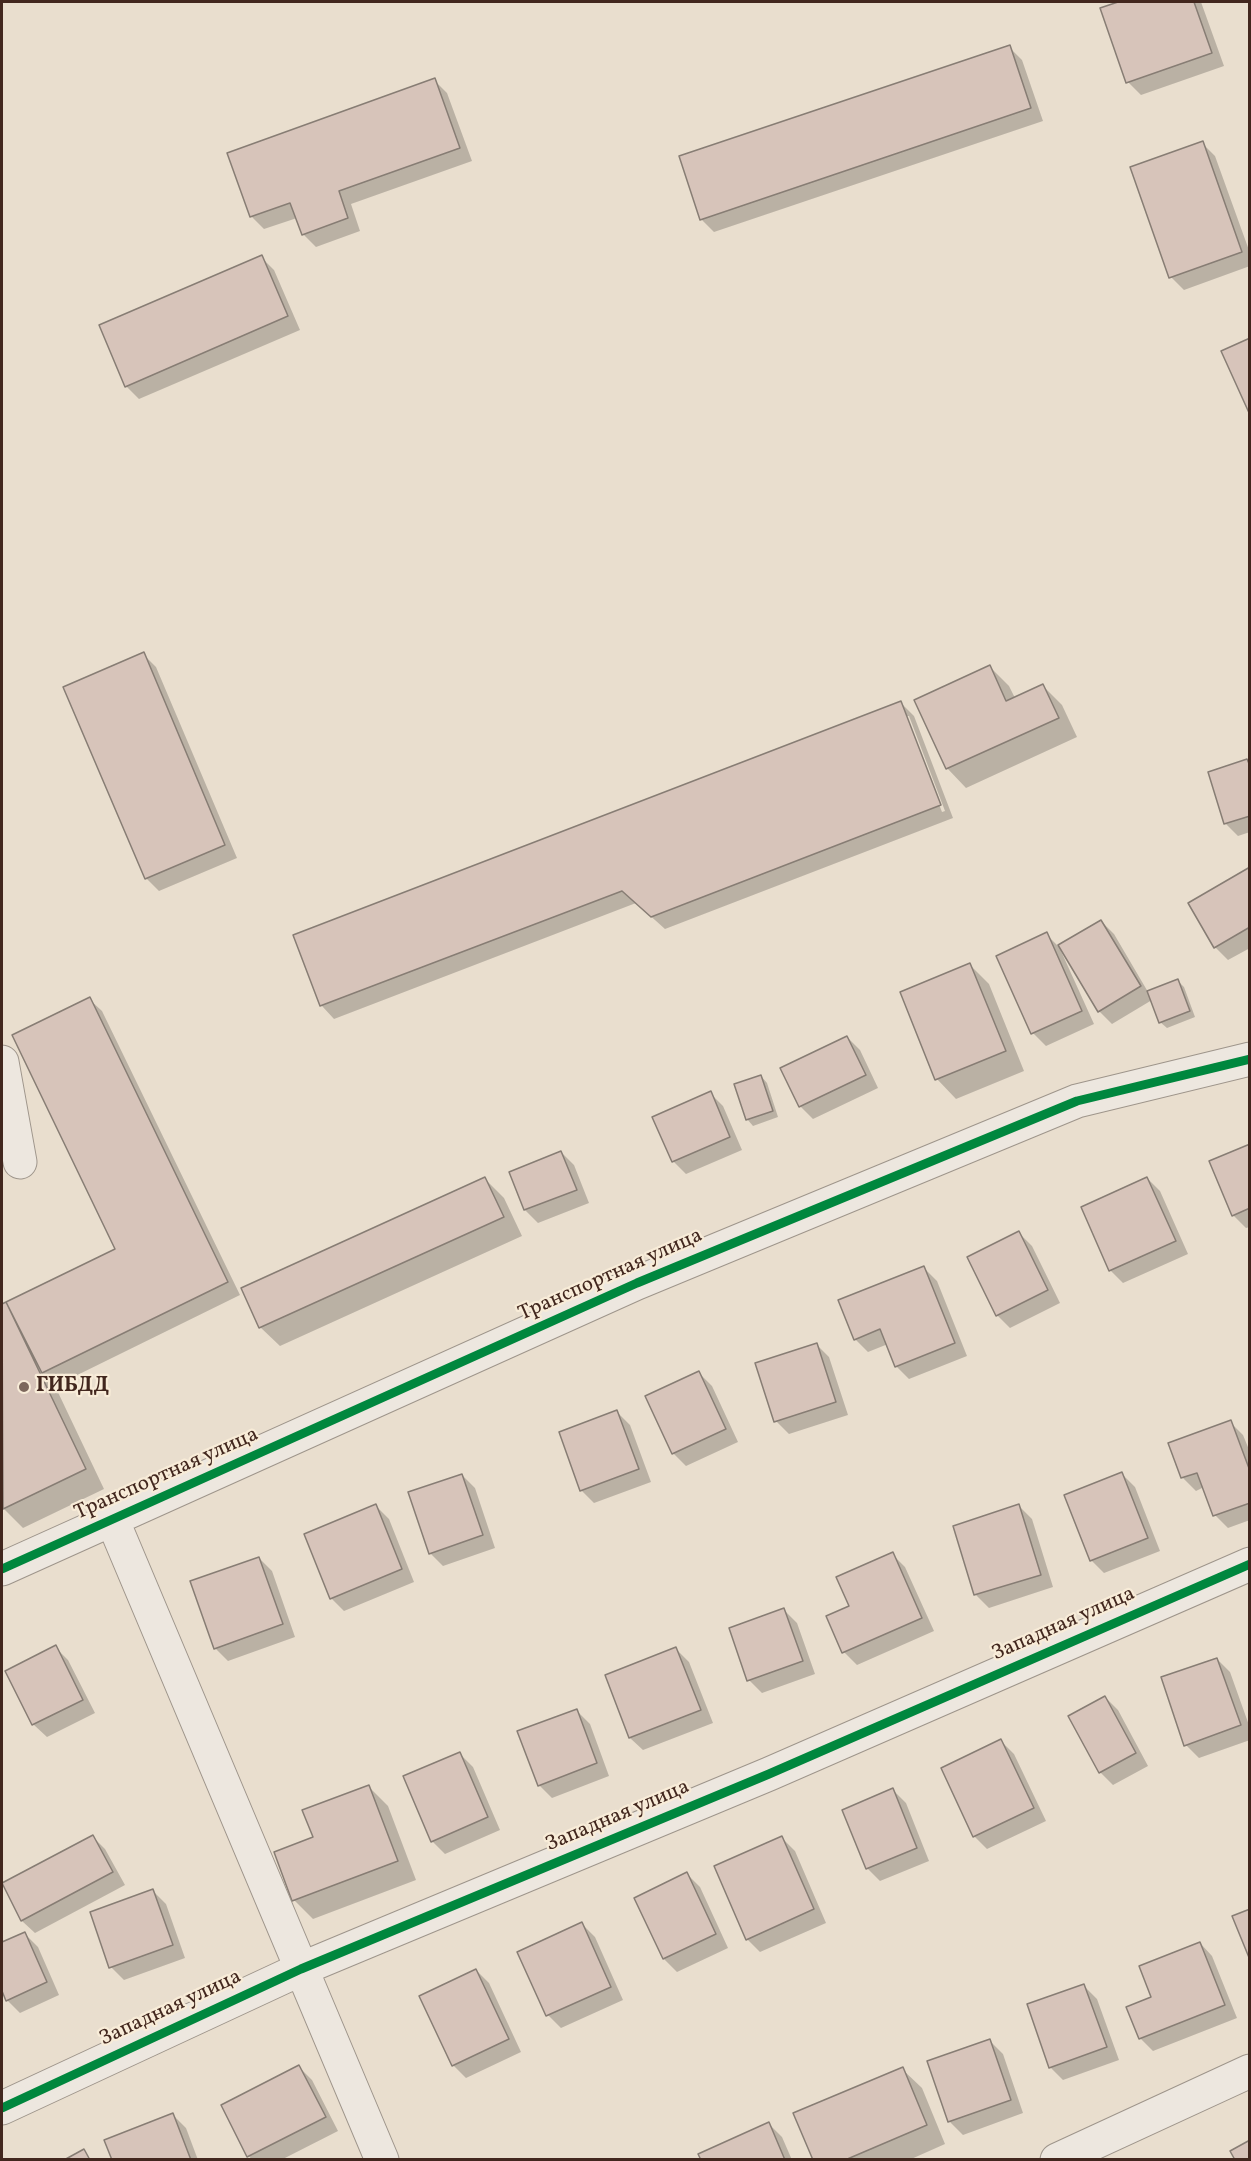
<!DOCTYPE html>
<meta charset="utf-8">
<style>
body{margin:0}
#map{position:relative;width:1251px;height:2161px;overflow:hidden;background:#e9dece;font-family:Vollkorn,serif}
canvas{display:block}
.frame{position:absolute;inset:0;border:3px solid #42271e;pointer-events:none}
</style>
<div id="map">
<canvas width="1251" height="2161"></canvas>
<div class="frame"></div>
</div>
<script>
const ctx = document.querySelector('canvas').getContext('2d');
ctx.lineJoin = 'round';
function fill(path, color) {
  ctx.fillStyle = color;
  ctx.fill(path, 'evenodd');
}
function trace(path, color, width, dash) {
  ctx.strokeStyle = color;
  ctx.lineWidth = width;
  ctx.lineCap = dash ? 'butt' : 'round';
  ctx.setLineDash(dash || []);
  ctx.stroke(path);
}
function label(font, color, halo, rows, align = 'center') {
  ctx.font = font + ' Vollkorn,serif';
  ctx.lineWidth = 4.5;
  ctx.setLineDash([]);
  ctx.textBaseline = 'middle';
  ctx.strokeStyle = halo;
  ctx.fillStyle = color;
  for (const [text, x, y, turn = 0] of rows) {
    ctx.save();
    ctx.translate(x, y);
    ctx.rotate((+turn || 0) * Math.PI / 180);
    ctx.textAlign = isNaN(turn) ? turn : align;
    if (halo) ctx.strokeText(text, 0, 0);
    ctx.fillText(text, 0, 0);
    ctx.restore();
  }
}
fill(new Path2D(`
 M1123 2H1201L1224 66 1141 95 1128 82 1102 9Z
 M1009 47 1022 60 1043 121 714 232 701 219Z
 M434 80 447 93 472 161 351 204 360 231 316 247 303 234 297 218 264 229 251 216Z
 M1202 143 1215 156 1250 253V266L1184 290 1171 277Z
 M261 257 274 270 300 330 139 399 126 386Z
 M143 654 156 667 237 858 159 891 146 878Z
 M990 667 1009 686 1015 698 1043 686 1062 705 1077 737 966 788 947 768Z
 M901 703 914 716 953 818 665 929 636 903 334 1019 322 1006 295 935ZM905 716H909L945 811 942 812Z
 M1247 761 1250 763V832L1238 836 1225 823Z
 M1250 869V948L1228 960 1215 947Z
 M1101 921 1114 934 1148 992 1178 981 1184 987 1195 1017 1167 1028 1160 1022 1152 1000 1112 1024 1099 1011 1063 950 1061 951 1094 1024 1046 1046 1033 1033 1046 934 1059 947Z
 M970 965 989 984 1024 1071 956 1099 937 1079Z
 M89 999 102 1011 240 1295 55 1386 104 1489 23 1528 4 1509 2 1503V1306L117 1250Z
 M847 1037 860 1050 878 1088 813 1119 800 1106Z
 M761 1076 767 1083 778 1117 753 1126 747 1119Z
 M710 1093 723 1106 742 1150 686 1174 673 1161Z
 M1250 1146V1227L1246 1228 1233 1215Z
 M561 1152 574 1165 589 1203 538 1223 525 1210 511 1172Z
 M1147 1178 1160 1191 1188 1254 1123 1283 1110 1270Z
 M485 1179 504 1198 522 1236 280 1346 260 1327Z
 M1019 1233 1032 1246 1060 1303 1010 1328 997 1315Z
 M924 1268 937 1281 967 1356 909 1379 896 1366 888 1344 868 1352 855 1339Z
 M816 1344 829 1357 848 1415 789 1434 776 1421Z
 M699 1373 712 1386 738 1442 686 1466 673 1453Z
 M617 1412 630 1425 651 1482 594 1503 581 1490Z
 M1230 1422 1243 1435 1250 1452V1520L1228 1528 1215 1515 1204 1487 1196 1491 1183 1478 1170 1444Z
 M1122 1474 1135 1487 1160 1551 1104 1573 1091 1560Z
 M462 1475 475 1488 495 1548 443 1566 430 1553Z
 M376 1506 389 1519 414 1582 344 1611 331 1598Z
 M1019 1506 1032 1519 1053 1587 989 1608 976 1595 955 1527Z
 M892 1554 905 1567 934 1631 857 1665 844 1652 828 1617 851 1607Z
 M259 1558 272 1571 295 1637 228 1661 215 1648Z
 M784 1610 797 1623 815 1674 762 1693 749 1680Z
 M55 1647 68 1660 95 1713 47 1737 34 1725 7 1671Z
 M676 1649 689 1662 713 1723 643 1750 630 1738 607 1676Z
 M1217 1659 1230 1672 1250 1728V1740L1199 1758 1186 1745Z
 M1105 1697 1118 1710 1148 1766 1113 1785 1100 1772Z
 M577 1711 590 1724 609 1776 552 1798 539 1785Z
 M1001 1741 1014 1754 1046 1821 987 1849 974 1836Z
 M460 1754 473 1767 500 1830 445 1854 432 1841Z
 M369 1787 388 1806 416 1880 313 1919 294 1900 315 1838Z
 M893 1790 906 1803 929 1861 880 1881 867 1868Z
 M92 1836 105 1849 125 1885 35 1933 22 1921 3 1884Z
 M782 1838 795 1851 826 1923 760 1952 747 1939Z
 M687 1874 700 1887 728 1948 677 1972 664 1959Z
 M153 1891 166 1904 185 1958 124 1980 111 1967Z
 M582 1924 595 1937 623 2000 561 2028 548 2015Z
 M25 1934 38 1947 59 1995 20 2013 7 2000 2 1987V1944Z
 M1200 1943 1212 1956 1237 2018 1153 2051 1140 2038 1153 1998Z
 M476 1970 489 1983 521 2052 466 2078 453 2065Z
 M1084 1986 1097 1999 1119 2060 1063 2080 1050 2067Z
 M990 2041 1003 2054 1023 2113 963 2135 950 2122 929 2062Z
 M299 2067 312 2080 338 2131 281 2160H252L249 2156Z
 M902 2069 922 2088 945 2144 909 2160H814Z
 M173 2115 186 2128 198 2160H114Z
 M769 2124 782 2137 792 2160H702Z`), '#0003');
const building = new Path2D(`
 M1118 2H1194L1212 53 1126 83 1100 8Z
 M1010 45 1031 108 700 220 679 156Z
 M435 78 460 148 339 191 348 218 302 235 290 203 250 217 227 153Z
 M1203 141 1242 252 1169 278 1130 167Z
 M262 255 288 316 125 387 99 325Z
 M1250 338V415L1221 351Z
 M144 652 225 845 145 879 63 687Z
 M990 665 1006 701 1043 684 1059 718 946 769 914 700Z
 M901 701 941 805 651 917 622 891 320 1006 293 935Z
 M1247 759 1250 766V816L1224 824 1208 772Z
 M1250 867V927L1214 948 1188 903Z
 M1101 920 1141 986 1098 1012 1058 945Z
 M1047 932 1082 1011 1031 1034 996 956Z
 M970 963 1006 1051 935 1080 900 992Z
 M1178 979 1190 1011 1159 1023 1147 991Z
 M90 997 228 1282 42 1373 6 1302 115 1249 12 1035Z
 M847 1036 866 1075 799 1107 780 1068Z
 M761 1075 773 1111 746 1120 734 1084Z
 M711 1091 730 1137 672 1162 652 1117Z
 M1250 1144V1208L1232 1216 1209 1161Z
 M561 1151 577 1190 524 1210 509 1172Z
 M485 1177 504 1217 259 1328 241 1288Z
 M1147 1177 1176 1241 1109 1271 1081 1207Z
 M1019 1231 1048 1290 996 1316 967 1257Z
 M924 1266 955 1343 895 1367 880 1329 854 1340 838 1300Z
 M6 1302 86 1469 3 1509 2 1304Z
 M817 1343 836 1402 774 1422 755 1363Z
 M699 1371 726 1429 672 1454 645 1396Z
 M617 1410 639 1469 580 1491 559 1432Z
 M1231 1420 1250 1471V1503L1213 1516 1197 1473 1181 1478 1168 1443Z
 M1122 1472 1148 1538 1090 1561 1064 1495Z
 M462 1474 483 1535 429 1554 408 1492Z
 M376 1504 402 1569 330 1599 304 1534Z
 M1019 1504 1041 1575 974 1595 953 1526Z
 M893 1552 922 1618 842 1653 826 1616 849 1606 836 1577Z
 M259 1557 283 1624 214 1649 190 1581Z
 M784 1608 803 1661 747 1681 729 1628Z
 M56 1645 83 1700 32 1725 5 1671Z
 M676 1647 701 1710 629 1738 605 1675Z
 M1217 1658 1241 1725 1184 1746 1161 1677Z
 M1105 1696 1136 1753 1099 1773 1068 1716Z
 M577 1709 597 1763 538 1786 517 1731Z
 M1001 1739 1034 1808 973 1837 941 1768Z
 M460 1752 488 1817 431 1842 403 1776Z
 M369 1785 398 1861 292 1901 274 1852 313 1837 302 1810Z
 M893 1788 917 1848 866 1869 842 1810Z
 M93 1835 113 1872 21 1921 2 1883Z
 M782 1836 814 1909 746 1940 714 1866Z
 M687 1872 716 1934 663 1959 634 1898Z
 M153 1889 173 1945 109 1968 90 1912Z
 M1250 1909V1960L1232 1916Z
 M582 1922 611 1987 546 2016 517 1952Z
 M25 1932 47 1982 6 2001 2 1991V1942Z
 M1200 1942 1225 2005 1139 2039 1126 2007 1151 1997 1139 1966Z
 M476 1969 509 2039 452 2066 419 1996Z
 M1084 1984 1107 2047 1049 2068 1027 2004Z
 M990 2039 1011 2100 948 2122 927 2061Z
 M299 2065 326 2117 247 2157 221 2105Z
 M903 2067 927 2125 845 2160H813L793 2113Z
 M173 2113 191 2160H112L104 2140Z
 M769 2122 785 2160H701L698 2154Z
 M1250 2140V2160H1235L1230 2151Z
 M84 2149 90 2160H64Z`);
fill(building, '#d7c4ba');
trace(building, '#877d74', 1.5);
const minor = new Path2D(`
 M2 1062 20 1162
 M112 1519 382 2160
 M2 1569 637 1283 1077 1101 1250 1059
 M2 2108 301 1969 769 1774 1250 1564
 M1057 2160 1250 2071`);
trace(minor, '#9e958b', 35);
trace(minor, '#ede7df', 33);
trace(new Path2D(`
 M2 1569 637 1283 1077 1101 1250 1059
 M2 2108 301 1969 769 1774 1250 1564`), '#00873e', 9);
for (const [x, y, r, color] of [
 [24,1387,6,"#7c675c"]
]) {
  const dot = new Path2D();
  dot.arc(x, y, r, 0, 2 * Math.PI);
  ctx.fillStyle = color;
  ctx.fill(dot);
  trace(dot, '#f8ecd8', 2);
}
label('21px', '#42271e', '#f8ecd8', [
 ["Транспортная улица",611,1276,-24],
 ["Транспортная улица",167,1475,-24],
 ["Западная улица",1064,1625,-24],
 ["Западная улица",618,1817,-23],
 ["Западная улица",171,2009,-25]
]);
label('bold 21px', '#42271e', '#f8ecd8', [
 ["ГИБДД",36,1387]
], 'left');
</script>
